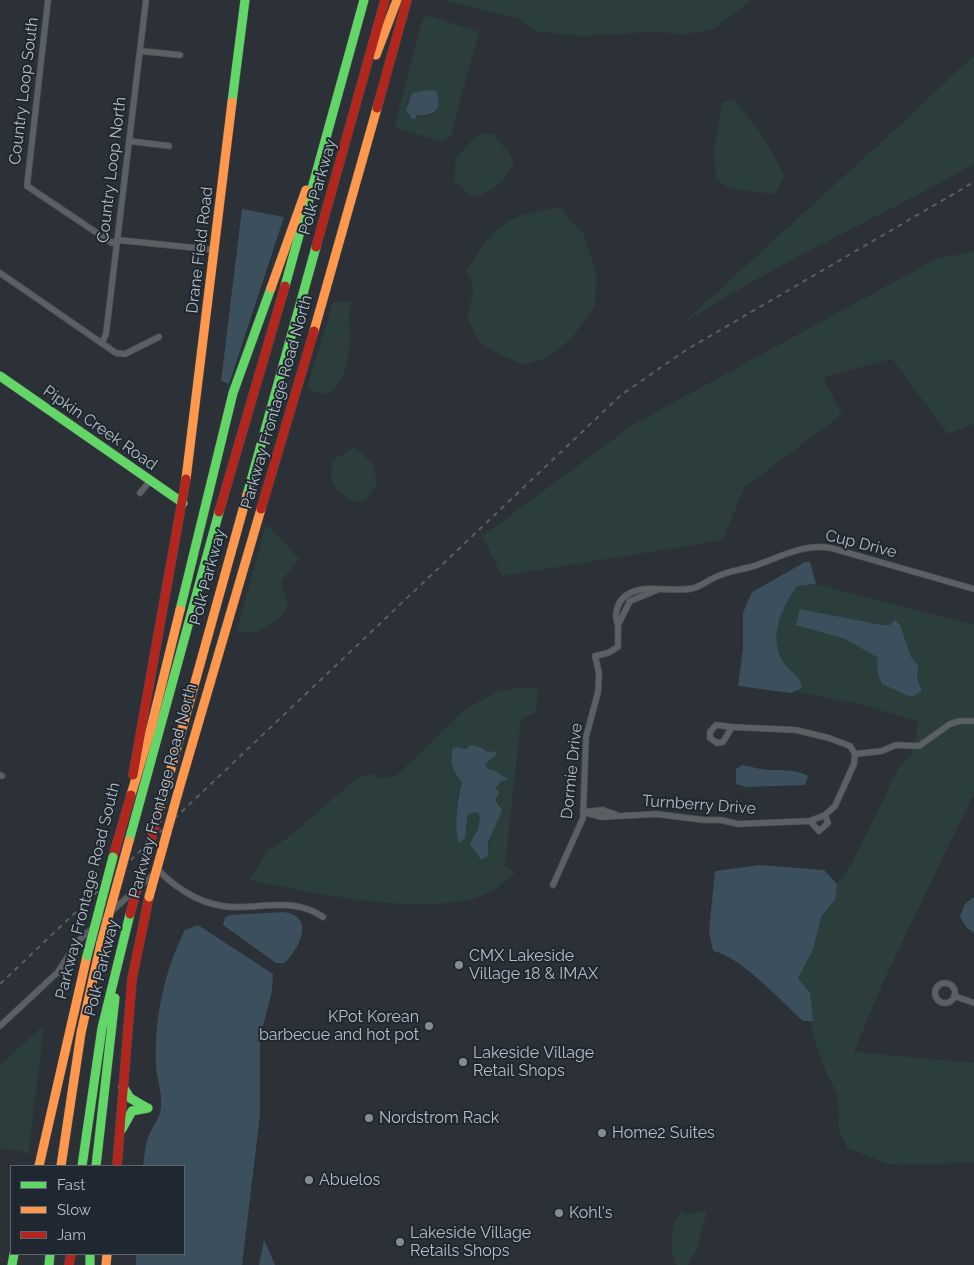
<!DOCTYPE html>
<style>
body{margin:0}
#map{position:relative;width:974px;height:1265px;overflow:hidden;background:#2b3136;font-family:Raleway,sans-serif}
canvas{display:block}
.legend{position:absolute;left:10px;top:1165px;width:175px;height:90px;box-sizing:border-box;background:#1f2830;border:1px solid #5b646c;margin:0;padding:6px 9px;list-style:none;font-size:15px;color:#b6bec6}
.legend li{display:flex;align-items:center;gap:10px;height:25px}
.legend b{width:25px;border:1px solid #5b646c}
</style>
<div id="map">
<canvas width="974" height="1265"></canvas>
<ul class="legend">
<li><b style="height:6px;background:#63d668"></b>Fast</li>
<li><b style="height:6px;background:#ff974d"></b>Slow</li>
<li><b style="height:6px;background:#b3261e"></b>Jam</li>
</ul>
</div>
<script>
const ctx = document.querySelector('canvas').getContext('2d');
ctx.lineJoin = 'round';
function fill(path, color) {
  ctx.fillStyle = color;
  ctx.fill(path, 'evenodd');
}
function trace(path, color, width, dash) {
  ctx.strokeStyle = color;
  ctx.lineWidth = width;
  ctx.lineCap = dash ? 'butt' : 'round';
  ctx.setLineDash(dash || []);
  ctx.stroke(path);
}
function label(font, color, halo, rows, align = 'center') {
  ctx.font = font + ' Raleway,sans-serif';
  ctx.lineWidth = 4;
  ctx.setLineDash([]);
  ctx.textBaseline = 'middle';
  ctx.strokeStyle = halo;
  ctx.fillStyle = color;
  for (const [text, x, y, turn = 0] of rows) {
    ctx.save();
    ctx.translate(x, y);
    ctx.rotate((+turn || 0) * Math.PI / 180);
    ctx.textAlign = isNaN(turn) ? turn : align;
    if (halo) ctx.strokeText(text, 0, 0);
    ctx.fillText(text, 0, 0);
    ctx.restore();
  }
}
fill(new Path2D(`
 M442 0H751L714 29 686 34 651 32 582 36 534 31 518 18Z
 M430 16 479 32 451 135 444 142 399 129 395 124 421 25 424 18ZM408 100 438 109 430 115 412 117 406 110Z
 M974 55V164C877 219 773 264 680 326L912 114Z
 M734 99 762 135 785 176 775 194 731 189 716 179 714 152 722 103Z
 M484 133 495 135C500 145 511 152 514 163 504 181 493 194 471 196L454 181 456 159 474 138Z
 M560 208 584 235 596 272 595 305 572 338 548 357 525 365 502 356 481 343 467 319C470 302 479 285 466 272 495 225 504 215 560 208Z
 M974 252V424L948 434 892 359 823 377 842 414 744 488 723 540 502 576 477 525 484 535 634 424 938 258Z
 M347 301 352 303C346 314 350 322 350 334 350 351 348 373 336 387 334 391 327 392 322 394L307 388 333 302Z
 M355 447 373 464 377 483 366 500 353 502C335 490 327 482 333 460Z
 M265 527H270L299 559 281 581 288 605 281 617 255 633 237 631Z
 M816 584 974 625V793L884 980 854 1052 974 1063V1163L889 1164 847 1148 839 1130 838 1094 828 1077 813 1037 810 993 798 978 813 950 821 917 835 900 837 884 852 863 899 767 912 753 919 722 860 704 797 692 802 688C797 676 790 673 784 663 767 636 782 608 797 586Z
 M526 687 538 690 535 713 521 719 505 866 516 872C508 878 500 887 492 891 437 921 309 892 250 880L267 851 290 836 358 777 372 773 379 779 396 776 467 708 499 691ZM471 745 480 747 488 752 496 751V755L485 763 488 769 496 771 508 779 501 781 495 789 500 794 495 800 500 805C498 823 488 838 488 856L481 860 470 844 478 829 480 816 477 812 468 814 467 831C457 817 454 799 462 783 453 769 449 766 453 747L466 749Z
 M44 1025 28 1155 20 1150 0 1149V1065Z
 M680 1211 685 1214 707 1211 697 1249 688 1265H677C671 1257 670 1236 674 1226 675 1221 679 1217 680 1211Z`), '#2b3e3c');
fill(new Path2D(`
 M427 90 436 91C444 108 434 117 417 115L415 119H412L406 110 412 93Z
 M242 209 284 217 229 384 221 381Z
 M805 562H810L816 584 797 586C782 608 767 637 784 663 790 672 801 676 802 688L791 693 738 686 743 648V613L752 592Z
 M800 609 881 625H890L895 620 900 625 911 657 918 665 917 679 922 691 911 697 882 684 878 675 877 657 845 639 796 625Z
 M471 745 480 747 488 752 497 751 496 755 485 764 488 769 496 771 509 780 501 781 495 789 500 792 495 800 502 810 488 843V856L481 860 470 844 478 829 480 816 477 812 468 814 465 838 460 843C453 835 458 793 462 783 453 769 449 766 453 747L466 749Z
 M742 765C750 766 761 770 770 770 784 770 795 769 808 776L805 785 746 787 736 784V769Z
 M760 865 824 870 837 884 835 900 821 917 813 950 798 978 810 993 813 1021H803C782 1002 739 955 713 951L709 931 715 871Z
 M974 897V933L967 928 960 917 965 904Z
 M284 912C288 913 295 914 298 918 310 929 294 955 284 963H276L223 925 225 918 230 915Z
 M198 925 273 974 272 991 260 1038V1115L242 1265H136V1254H184V1166H143C144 1158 145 1148 147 1140 151 1127 161 1119 161 1105 162 1092 157 1079 156 1067 154 1019 164 971 185 930Z
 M264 1240 265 1242 275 1265H259Z`), '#3c4f5d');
const street = new Path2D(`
 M48 0 27 186 112 243 118 240 216 250
 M140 51 180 55
 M129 141 169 146
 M0 273 116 353 125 354 159 337
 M102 343 106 334 146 0
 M140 493 150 481
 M657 590 630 601 618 625C613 613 618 599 630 593 646 584 675 593 694 588 703 585 710 579 718 576 729 571 740 570 751 567 779 558 802 543 831 548L974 589
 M716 725 732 727 723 742 717 743 710 738V732Z
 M855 754 882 751 896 745 919 746 950 724 960 721H974
 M0 775 2 776
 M583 812 601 817 656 814 704 820H721L738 824 810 821 825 815 835 806 854 764 855 754 850 746 829 738 796 730 732 727
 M583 812 603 810 617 815
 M810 821 819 831 828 823 825 815
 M553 885 583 818 586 737 598 692 599 673 595 656 608 653 618 647V625
 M935 993a10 10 0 1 1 20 0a10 10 0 1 1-20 0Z
 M954 996 974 1003
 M0 1026 58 972 78 941 158 870C178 890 204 906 233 907 265 908 294 897 323 917`);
const fast = new Path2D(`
 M232 102 245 0
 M285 286 364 0
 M0 376 183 503
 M247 495 316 247
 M180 610 233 393 271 288
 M129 841 219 512
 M123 1087 130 1098 147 1108
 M122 1129 132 1111 148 1108
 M82 1166 102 1028 130 914
 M96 1166 115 998
 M90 1254V1265
 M12 1265 14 1254
 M49 1265 50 1254`);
const slow = new Path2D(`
 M376 55 397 0
 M271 288 306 190
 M314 331 377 108
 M186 479 232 102
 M131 795 151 728 180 610
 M177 796 261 509
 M159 812 247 495
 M39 1166 87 956
 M61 1166 81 1033 101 943
 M106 1265 107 1254`);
const jam = new Path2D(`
 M377 108 407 0
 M316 247 385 0
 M261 509 314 331
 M219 512 285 286
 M133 775 186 479
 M113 857 131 795
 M117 1166 132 979 149 897
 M69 1265 71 1254`);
trace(street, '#494d51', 7);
trace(fast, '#494d51', 10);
trace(slow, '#494d51', 10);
trace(jam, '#494d51', 10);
trace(street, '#5b6064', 5.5);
trace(fast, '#63d668', 9);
trace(slow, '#ff974d', 9);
trace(jam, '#b3261e', 9);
trace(new Path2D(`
 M0 984 621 395 686 350 974 182`), '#595e62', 2, [5, 5]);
const fastBridge = new Path2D(`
 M87 956 113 857`);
const slowBridge = new Path2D(`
 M149 897 177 796
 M101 943 129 841`);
const jamBridge = new Path2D(`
 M130 914 159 812`);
trace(fastBridge, '#494d51', 10, []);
trace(slowBridge, '#494d51', 10, []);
trace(jamBridge, '#494d51', 10, []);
trace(fastBridge, '#63d668', 9);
trace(slowBridge, '#ff974d', 9);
trace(jamBridge, '#b3261e', 9);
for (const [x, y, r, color] of [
 [459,965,5,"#858d94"],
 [429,1026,5,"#858d94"],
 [463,1062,5,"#858d94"],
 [369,1118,5,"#858d94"],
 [602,1133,5,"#858d94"],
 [309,1180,5,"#858d94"],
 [559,1213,5,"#858d94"],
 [400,1242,5,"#858d94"]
]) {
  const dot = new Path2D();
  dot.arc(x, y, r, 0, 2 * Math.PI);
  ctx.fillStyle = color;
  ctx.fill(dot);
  trace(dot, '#1f2830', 2);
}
label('16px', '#b6bec6', '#1f2830', [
 ["Country Loop South",24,91,-83],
 ["Country Loop North",112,170,-83],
 ["Polk Parkway",318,187,-74],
 ["Drane Field Road",200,250,-83],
 ["Parkway Frontage Road North",277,402,-74],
 ["Pipkin Creek Road",100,428,35],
 ["Cup Drive",861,544,14],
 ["Polk Parkway",208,577,-75],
 ["Dormie Drive",572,771,-84],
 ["Parkway Frontage Road North",163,791,-75],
 ["Turnberry Drive",699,805,4],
 ["Parkway Frontage Road South",88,891,-76],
 ["Polk Parkway",102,968,-76]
]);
label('16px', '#b6bec6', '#1f2830', [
 ["CMX Lakeside",469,956],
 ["Village 18 & IMAX",469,974],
 ["KPot Korean",419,1017,"right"],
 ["barbecue and hot pot",419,1035,"right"],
 ["Lakeside Village",473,1053],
 ["Retail Shops",473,1071],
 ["Nordstrom Rack",379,1118],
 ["Home2 Suites",612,1133],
 ["Abuelos",319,1180],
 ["Kohl's",569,1213],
 ["Lakeside Village",410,1233],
 ["Retails Shops",410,1251]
], 'left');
</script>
